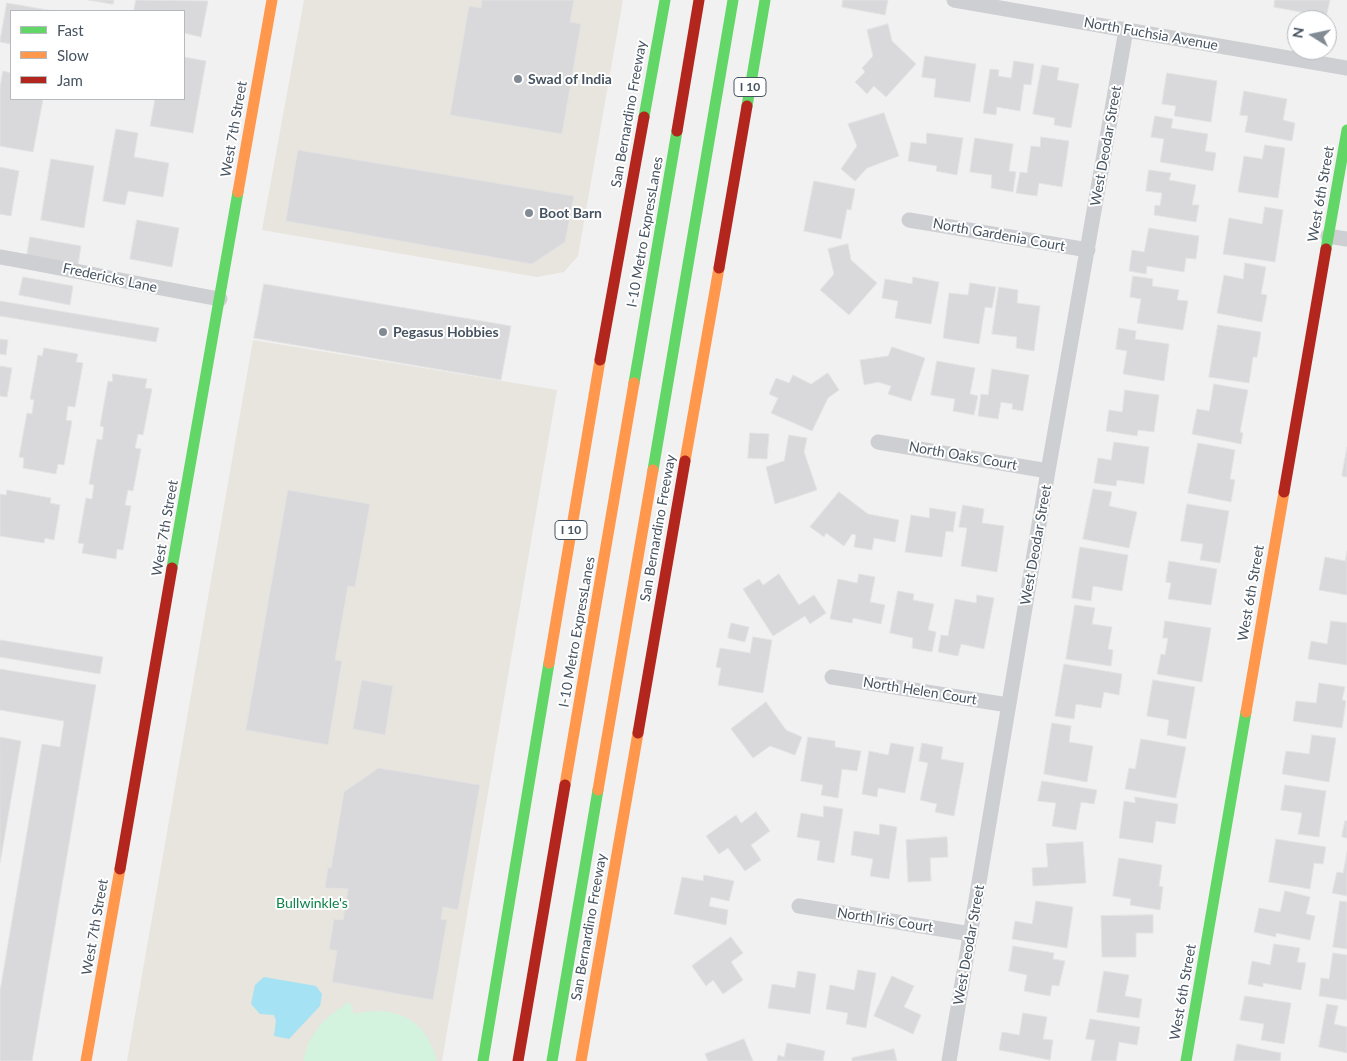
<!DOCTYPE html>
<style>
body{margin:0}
#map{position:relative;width:1347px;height:1061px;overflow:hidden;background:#f2f1f1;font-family:Lato,sans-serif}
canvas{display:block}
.legend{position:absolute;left:10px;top:10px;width:175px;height:90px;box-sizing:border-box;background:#fff;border:1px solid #b5babf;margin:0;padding:6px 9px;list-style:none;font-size:15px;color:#465360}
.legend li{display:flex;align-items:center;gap:10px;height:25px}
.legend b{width:25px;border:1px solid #b5babf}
.north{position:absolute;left:1287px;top:10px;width:50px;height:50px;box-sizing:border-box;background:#fff;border:1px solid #b5babf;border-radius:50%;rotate:280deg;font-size:14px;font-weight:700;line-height:20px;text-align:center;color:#465360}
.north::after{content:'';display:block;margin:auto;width:18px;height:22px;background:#828a93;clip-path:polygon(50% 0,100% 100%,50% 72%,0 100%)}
</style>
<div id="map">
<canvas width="1347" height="1061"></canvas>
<ul class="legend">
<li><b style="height:6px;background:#63d668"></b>Fast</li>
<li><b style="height:6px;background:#ff974d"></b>Slow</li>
<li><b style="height:6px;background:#b3261e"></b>Jam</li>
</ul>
<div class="north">N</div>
</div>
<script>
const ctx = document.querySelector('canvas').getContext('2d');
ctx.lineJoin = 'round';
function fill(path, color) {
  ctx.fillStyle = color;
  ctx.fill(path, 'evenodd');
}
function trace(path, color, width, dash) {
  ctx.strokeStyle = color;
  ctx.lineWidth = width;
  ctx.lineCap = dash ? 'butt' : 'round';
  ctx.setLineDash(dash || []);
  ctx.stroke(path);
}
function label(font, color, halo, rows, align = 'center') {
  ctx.font = font + ' Lato,sans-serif';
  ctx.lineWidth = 4;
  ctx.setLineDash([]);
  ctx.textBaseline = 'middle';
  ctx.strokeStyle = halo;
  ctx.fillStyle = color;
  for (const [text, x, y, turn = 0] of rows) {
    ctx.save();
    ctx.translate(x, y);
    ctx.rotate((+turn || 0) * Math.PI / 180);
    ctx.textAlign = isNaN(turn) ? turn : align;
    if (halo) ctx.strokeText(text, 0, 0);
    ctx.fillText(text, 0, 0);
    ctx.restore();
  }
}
fill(new Path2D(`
 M304 0H623L578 256 564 272 537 277 262 230Z
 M253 340 557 390 442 1061H127Z`), '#e7e5de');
fill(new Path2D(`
 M350 1002 354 1014C395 1004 426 1019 437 1061H304C307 1034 328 1014 350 1002Z`), '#d3f3df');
fill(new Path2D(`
 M264 977 316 986 322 994 320 1006 289 1039 274 1036 276 1021 274 1015 260 1014 251 1004 255 985Z`), '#a4e2f4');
const building = new Path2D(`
 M89 0H114L113 4Z
 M136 0 208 1 201 37 184 33V11H134Z
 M482 0H574L570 22 581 24 562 134 450 115 469 6 481 8Z
 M843 0H888L885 15 842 7Z
 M1275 0H1330L1326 17 1274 7Z
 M7 3 53 11H11V44L0 42Z
 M888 24 892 41 916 64 886 97 874 86 867 94 855 82 865 72 862 68 873 56 867 30Z
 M925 56 976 64 970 102 934 97 936 79 922 77Z
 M184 57 206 61 193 133 150 126 155 99H184Z
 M1014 61 1034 64 1031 85 1024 84 1020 111 997 107 996 115 983 113 990 69 999 70 998 76 1011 78Z
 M1042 65 1059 68 1057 80 1079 84 1071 128 1054 125 1055 118 1033 114Z
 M3 71 11 73V99H43L33 152 0 146V88Z
 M1167 73 1217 81 1211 122 1174 116 1176 106 1162 104Z
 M1244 91 1287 99 1283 120 1295 123 1292 141 1245 132 1248 116 1240 115Z
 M884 113 899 156 867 168 855 181 841 169 857 146 848 124Z
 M1155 116 1173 119 1171 128 1208 134 1205 151 1216 153 1213 171 1160 162 1164 139 1151 137Z
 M116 129 138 133 134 157 169 163 163 197 128 191 125 205 103 201Z
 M927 133 963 138 957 175 936 171 937 166 908 161 911 142 926 144Z
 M1041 137 1069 141 1062 187 1039 183 1037 196 1016 193 1020 172 1027 173 1031 146 1040 147Z
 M975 138 1013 144 1009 171 1016 172 1013 192 991 188 992 175 970 172Z
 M1265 145 1285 148 1278 198 1238 192 1244 156 1262 159Z
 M298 150 574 196 565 242 532 264 286 221Z
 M51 159 94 166 84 228 41 220Z
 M0 167 19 171 11 216 0 214Z
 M1149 170 1171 173 1169 180 1196 185 1192 205H1199L1196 222 1154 215 1155 205 1160 206 1162 193 1146 191Z
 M814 181 855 189 851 210 847 209 841 239 804 231Z
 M1265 207 1283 210 1275 262 1223 254 1229 218 1262 224Z
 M137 220 179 228 172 267 130 259Z
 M1149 228 1199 236 1196 259 1186 258 1184 272 1147 266 1146 274 1129 271 1132 250 1144 252Z
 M30 237 81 246 78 265 27 255Z
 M848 244 851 260 877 283 849 315 820 290 834 274 828 249Z
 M1245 263 1266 267 1261 294 1267 295 1262 322 1217 313 1224 275 1243 279Z
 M1133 276 1153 279 1152 286 1179 290 1177 300 1188 301 1183 330 1137 323 1141 299 1130 297Z
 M23 277 73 286 70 305 19 295Z
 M913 277 939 282 931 324 895 318 898 301 882 298 885 279 912 284Z
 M970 283 996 287 992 308 985 307 979 344 943 338 949 293 968 295Z
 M264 284 511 326 501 380 254 338Z
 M999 287 1018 290 1017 303 1040 306 1034 351 1016 348 1017 337 992 334Z
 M0 301 159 328 156 342 0 316Z
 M1218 325 1261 332 1257 357H1253L1249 383 1209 377Z
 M1119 328 1136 331 1135 339 1169 344 1164 381 1123 374 1127 351 1116 349Z
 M0 339 8 340 6 355 0 354Z
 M892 347 925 358 911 401 888 394 891 386 878 382 864 385 860 360 888 356Z
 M44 348 78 354 76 362 83 363 75 407 68 406 66 420 72 421 64 465 58 464 56 474 23 468 24 458 19 457 27 413 32 414 34 400 30 399 38 355 42 356Z
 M937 361 975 368 970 394 978 396 974 415 953 411 955 399 931 395Z
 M0 366 12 368 7 397 0 396Z
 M992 369 1029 375 1023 411 1012 409 1013 404 1001 402 998 419 978 416 981 394 988 395Z
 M828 373 839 390 828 398 812 431 771 413 778 398 769 394 776 378 789 383 793 375 811 384Z
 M113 374 147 379 145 388 152 389 143 435 138 434 135 448 141 449 133 491 128 490 125 505 131 506 123 550 117 549 116 559 82 553 84 544 78 543 86 498 92 499 94 485 89 484 97 439 102 440 104 427 100 426 108 381 112 382Z
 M1214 384 1248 390 1240 432 1243 433 1241 444 1192 434 1197 409 1209 411Z
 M1125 390 1159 395 1154 432 1138 430 1137 436 1106 431 1109 410 1122 412Z
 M750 433 769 434 767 459 748 458Z
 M789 435 807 438 804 452 817 490 775 504 766 467 784 461Z
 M1114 442 1149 447 1144 484 1117 480 1116 486 1094 483 1098 458 1111 460Z
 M1198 443 1235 450 1230 479 1235 480 1231 502 1188 493Z
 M1347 447V477L1342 476Z
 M1093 489 1112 492 1109 506 1137 512 1129 548 1083 539Z
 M7 490 51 498 50 503 60 505 54 540 45 538 44 543 0 536V494L6 495Z
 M288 490 370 504 355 587 348 586 335 660 342 661 328 745 246 730Z
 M839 492 868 514 899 520 895 542 874 538 872 550 854 547 856 535 852 534 844 546 826 533 824 537 810 527Z
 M1187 504 1229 511 1220 563 1200 560 1203 544 1181 541Z
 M963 505 984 509 982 523 1004 526 997 572 961 566 967 528 959 527Z
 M930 508 956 512 953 532 946 531 942 557 905 552 911 515 929 518Z
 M1080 547 1128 555 1122 591 1093 586 1091 601 1072 598Z
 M1347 551V595L1319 590 1325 557 1345 561Z
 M1169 561 1217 569 1211 605 1168 599 1171 583 1166 582Z
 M779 574 799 605 814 595 826 613 810 624 805 616 773 636 743 589 759 579 763 585Z
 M859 574 875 577 870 602 885 605 881 624 853 618 852 623 830 619 838 579 857 583Z
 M898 591 914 594 913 600 934 604 928 630 936 632 932 652 912 648 913 638 890 633Z
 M977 595 994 598 984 649 961 644 958 656 938 652 941 635 948 636 955 599 976 603Z
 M1075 605 1095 608 1092 624 1112 627 1108 649 1113 650 1111 666 1066 659Z
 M1165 621 1211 628 1202 682 1157 674 1161 654 1165 655 1168 638H1163Z
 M1331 621 1347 623V665L1308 659 1311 641 1327 644Z
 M731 623 749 627 745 642 728 638Z
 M753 637 772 640 763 693 718 685 721 668 716 667 720 648 750 653Z
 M0 640 103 657 100 674 0 657Z
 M1064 664 1122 674 1119 695 1104 692 1101 708 1076 704 1074 719 1055 716Z
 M0 669 96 685 32 1061H0V991L42 744 60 747 64 721 0 710Z
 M362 680 393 686 385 735 353 729Z
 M1153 680 1195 687 1186 739 1167 735 1169 720 1147 716Z
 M1319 683 1345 687 1342 700 1346 701 1342 728 1293 721 1296 701 1316 703Z
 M766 702 786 730 802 737 795 755 770 746 753 758 731 729Z
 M1052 723 1071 726 1069 742 1093 746 1087 782 1044 774Z
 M1312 735 1336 738 1329 782 1282 774 1286 751 1309 754Z
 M0 737 21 741 0 863Z
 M808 737 835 741V747L861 751 857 771 842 769 838 798 821 795 823 785 801 781Z
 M1141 739 1186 747 1176 798 1125 789 1129 768 1135 769Z
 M891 743 914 747 905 793 878 788 877 797 862 794 869 751 888 755Z
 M922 743 943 747 941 759 964 763 954 816 935 812 937 804 920 800 928 763 919 761Z
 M379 768 480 785 458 910 443 907 441 919 447 920 433 1000 332 982 337 951 329 949 334 919 343 920 348 889 325 888 328 867 331 868 344 792Z
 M1042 781 1097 790 1094 804 1081 802 1076 830 1052 826 1056 803 1038 801Z
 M1285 785 1326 791 1319 837 1298 834 1302 813 1281 810Z
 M1135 797 1178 804 1175 824 1156 821 1153 843 1119 838 1124 801 1135 803Z
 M824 806 843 809 834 863 817 860 820 841 797 837 801 813 823 817Z
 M756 812 770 831 751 845 761 860 745 871 728 848 719 854 706 836 736 815 741 823Z
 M1345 821H1347V838L1342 837Z
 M880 824 897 827 889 879 870 876 873 859 851 855 854 831 879 835Z
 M947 837 948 857 930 858 931 881 908 882 906 840Z
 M1276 839 1326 847 1323 864 1314 863 1310 889 1269 882Z
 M1083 842 1086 883 1033 886 1032 868 1048 867 1046 844Z
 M1347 852V896L1332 893 1337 872 1343 873Z
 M1119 858 1162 865 1159 886 1163 887 1160 910 1130 905 1131 899 1113 896Z
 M704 875 734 881 729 901 711 897 709 906 728 910 726 925 674 914 682 877 703 881Z
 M1285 891 1310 897 1306 914 1315 916 1310 940 1276 933V937L1254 932 1259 908 1280 912Z
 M1036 901 1073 907 1067 948 1012 939 1015 921 1032 924Z
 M1340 901 1347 902V949L1333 947Z
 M1153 915V933H1136V957H1102L1101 916Z
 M731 937 743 953 731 962 743 980 723 994 713 980 706 986 692 966Z
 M1274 944 1300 948 1297 962 1306 963 1301 990 1263 983V987L1248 984 1252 961 1270 965Z
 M1013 946 1054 953 1053 959 1065 961 1059 986 1052 985 1050 996 1024 991 1027 975 1009 971Z
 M1333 953 1347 955V1000L1319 996 1321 978 1329 979Z
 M858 970 876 973 866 1028 846 1024 848 1013 826 1009 830 985 854 990Z
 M798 971 816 974 810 1014 768 1008 772 984 795 988Z
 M1104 971 1129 975 1125 996 1142 999 1139 1018 1097 1012Z
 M892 976 914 986 904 1007 921 1015 913 1034 874 1016Z
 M1245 996 1291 1003 1284 1044 1261 1040 1264 1024 1240 1020Z
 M1327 1004 1338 1006 1334 1024 1347 1027V1053L1319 1047Z
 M1023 1013 1047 1017 1043 1039 1053 1040 1050 1060 999 1050 1002 1032 1019 1035Z
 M1090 1019 1140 1027 1137 1045 1119 1042 1116 1061H1091L1095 1040 1086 1039Z
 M744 1039 753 1061H708L705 1054Z
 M787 1043 825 1051 823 1061H777L778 1055 784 1057Z
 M1237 1044 1281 1053 1280 1061H1234Z
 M894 1049 897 1061H852V1058Z`);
fill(building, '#d9d9db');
trace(building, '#e3e3e4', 1);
trace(new Path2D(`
 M954 0 1347 68
 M909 220 1088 250
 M1328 236 1347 239
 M0 257C74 270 146 286 220 299
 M878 442 1048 471
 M832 677 1008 705
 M799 906 971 934
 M949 1061 1048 471 1126 30`), '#cdcfd2', 15);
trace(new Path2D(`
 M747 106 765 0
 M644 117 665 0
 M1326 249 1347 130
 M634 383 677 131
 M653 470 733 0
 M172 568 238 192
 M483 1061 549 663
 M552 1061 598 790
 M1186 1061 1246 712`), '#63d668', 11);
trace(new Path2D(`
 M238 192 272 0
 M685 461 719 268
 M549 663 600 360
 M1246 712 1284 492
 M565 785 634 383
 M598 790 653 470
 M86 1061 120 869
 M581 1061 638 733`), '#ff974d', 11);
trace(new Path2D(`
 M677 131 699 0
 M719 268 747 106
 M600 360 644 117
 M1284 492 1326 249
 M638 733 685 461
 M120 869 172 568
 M518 1061 565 785`), '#b3261e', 11);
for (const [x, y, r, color] of [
 [518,79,5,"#828a93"],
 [529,213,5,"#828a93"],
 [383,332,5,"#828a93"]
]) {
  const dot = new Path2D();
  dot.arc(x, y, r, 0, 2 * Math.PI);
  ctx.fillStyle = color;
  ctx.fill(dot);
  trace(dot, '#fff', 2);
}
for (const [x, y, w] of [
 [750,87,32],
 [571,530,32]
]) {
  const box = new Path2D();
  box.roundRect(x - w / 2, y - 9.5, w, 19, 4);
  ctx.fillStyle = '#fff';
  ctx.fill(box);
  trace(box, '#465360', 1);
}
label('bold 12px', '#465360', null, [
 ["I 10",750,87],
 ["I 10",571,530]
]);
label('14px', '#465360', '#fff', [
 ["North Fuchsia Avenue",1151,34,10],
 ["San Bernardino Freeway",629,114,-80],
 ["West 7th Street",234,129,-80],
 ["West Deodar Street",1106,146,-80],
 ["West 6th Street",1321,194,-80],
 ["I-10 Metro ExpressLanes",645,232,-80],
 ["North Gardenia Court",999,235,10],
 ["Fredericks Lane",110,278,12],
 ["North Oaks Court",963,456,10],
 ["West 7th Street",165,528,-80],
 ["San Bernardino Freeway",658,528,-80],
 ["West Deodar Street",1036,545,-80],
 ["West 6th Street",1251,593,-80],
 ["I-10 Metro ExpressLanes",577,632,-80],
 ["North Helen Court",920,691,9],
 ["North Iris Court",885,920,9],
 ["West 7th Street",95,927,-80],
 ["San Bernardino Freeway",589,927,-80],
 ["West Deodar Street",969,945,-80],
 ["West 6th Street",1183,992,-80]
]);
label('bold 14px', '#465360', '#fff', [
 ["Swad of India",528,79],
 ["Boot Barn",539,213],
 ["Pegasus Hobbies",393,332]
], 'left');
label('14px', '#0d844a', '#fff', [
 ["Bullwinkle's",312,903]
]);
</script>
